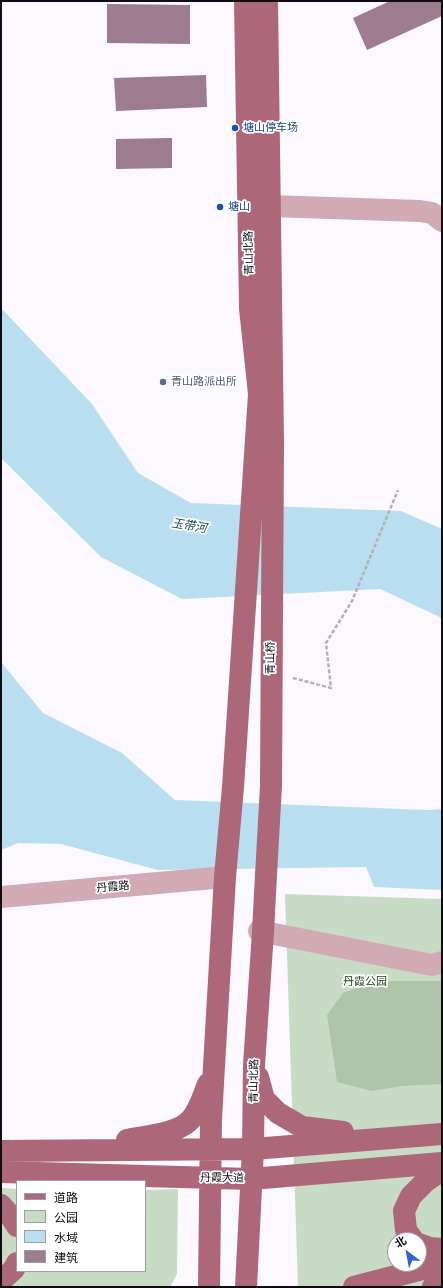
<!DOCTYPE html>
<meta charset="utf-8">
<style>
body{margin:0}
#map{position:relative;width:443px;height:1288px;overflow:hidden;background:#fcf8ff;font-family:"Alegreya Sans","Noto Sans SC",sans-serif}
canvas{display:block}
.frame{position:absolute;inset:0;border:2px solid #100d12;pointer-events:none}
.legend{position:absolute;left:16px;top:1180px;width:130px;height:92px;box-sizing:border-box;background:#fff;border:1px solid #9f9ea0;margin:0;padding:5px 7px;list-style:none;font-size:12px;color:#100d12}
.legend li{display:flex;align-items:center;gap:8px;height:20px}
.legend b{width:20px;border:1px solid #9f9ea0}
.north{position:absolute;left:387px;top:1232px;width:40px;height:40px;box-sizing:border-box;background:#fff;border:1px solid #9f9ea0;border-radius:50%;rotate:328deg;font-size:11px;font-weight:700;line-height:16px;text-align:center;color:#100d12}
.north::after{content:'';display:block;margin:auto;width:14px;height:18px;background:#3561d1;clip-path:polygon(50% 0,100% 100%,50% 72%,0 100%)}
</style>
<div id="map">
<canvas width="443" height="1288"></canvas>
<div class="frame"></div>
<ul class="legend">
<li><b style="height:5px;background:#ac6778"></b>道路</li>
<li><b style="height:11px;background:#c8dbc4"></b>公园</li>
<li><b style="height:11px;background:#b9def0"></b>水域</li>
<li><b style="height:11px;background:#9c7c8d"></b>建筑</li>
</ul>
<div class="north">北</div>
</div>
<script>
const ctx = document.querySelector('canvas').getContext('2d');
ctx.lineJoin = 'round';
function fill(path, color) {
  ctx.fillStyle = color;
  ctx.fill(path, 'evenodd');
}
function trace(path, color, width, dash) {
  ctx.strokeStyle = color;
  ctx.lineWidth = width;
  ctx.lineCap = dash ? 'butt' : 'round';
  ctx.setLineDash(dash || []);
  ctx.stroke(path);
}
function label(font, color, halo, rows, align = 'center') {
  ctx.font = font + ' "Alegreya Sans","Noto Sans SC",sans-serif';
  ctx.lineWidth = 3.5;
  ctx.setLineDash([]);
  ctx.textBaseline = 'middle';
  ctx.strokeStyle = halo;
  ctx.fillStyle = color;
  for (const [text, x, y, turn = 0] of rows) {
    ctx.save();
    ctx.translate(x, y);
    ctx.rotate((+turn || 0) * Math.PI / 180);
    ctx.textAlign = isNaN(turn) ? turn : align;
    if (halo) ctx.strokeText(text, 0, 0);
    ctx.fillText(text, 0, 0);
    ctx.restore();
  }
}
fill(new Path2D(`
 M285 894 442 899V1287H298ZM395 1240H419V1264H395Z
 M1 1188 17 1189V1271H145V1190L178 1189 177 1274 170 1287H1Z`), '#c8dbc4');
fill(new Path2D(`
 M394 981H442V1084L402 1086 372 1091 337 1082 327 1015 343 993 369 984Z`), '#aec5a9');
fill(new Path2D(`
 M1 308 92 404 138 473 191 503 401 511 442 529V618L380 589 182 599 101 557 1 458Z
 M1 662 43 713 122 753 175 800 427 810 442 809V890L374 887 366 867 158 870 61 844 18 843 1 850Z`), '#b9def0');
fill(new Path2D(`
 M390 1H442V16L367 50 353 18Z
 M107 4 190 5V44L107 43Z
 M206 75 207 107 116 111 114 78Z
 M172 138V168L116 169V139Z`), '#9c7c8d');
trace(new Path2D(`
 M293 678 331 688 326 643 352 601 398 490`), '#b4b0b7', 2.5, [4, 2]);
trace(new Path2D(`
 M269 206 420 211 432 213 442 221
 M1 897 225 877
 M259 931 432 965 442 962`), '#d2aab3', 22);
trace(new Path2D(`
 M267 1 273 442
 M258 1077 264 1099 278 1113 302 1127 343 1132
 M127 1140C146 1136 180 1134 192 1118 200 1108 203 1096 208 1084
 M1 1151 253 1149 442 1134
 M1 1172 251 1179 442 1163
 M1 1205 10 1215 17 1226
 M413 1240 406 1230 404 1211 411 1196 426 1181 442 1170
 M419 1244 430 1248 442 1249
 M1 1281 14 1269 17 1263
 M209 1287 211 1120 214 1066 225 877 233 787 259 394 250 308 245 1
 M246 1287 253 1149 254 1065 263 932 266 875
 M354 1287 442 1264
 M433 1287 442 1285`), '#ac6778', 22);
trace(new Path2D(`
 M266 875 271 786 273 442`), '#ac6778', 22);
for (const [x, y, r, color] of [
 [235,128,4,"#1a4fb4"],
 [220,207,4,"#1a4fb4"],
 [163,382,4,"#5c6f8a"]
]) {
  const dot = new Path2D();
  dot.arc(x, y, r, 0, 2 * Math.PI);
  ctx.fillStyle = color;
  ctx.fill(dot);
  trace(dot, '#fff', 1.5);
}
label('11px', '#164399', '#fff', [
 ["塘山停车场",243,128],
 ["塘山",228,207]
], 'left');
label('11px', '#100d12', '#fff', [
 ["青山北路",249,253,-91],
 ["青山桥",271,658,-90],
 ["丹霞路",113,887,-5],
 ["青山北路",254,1081,-89],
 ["丹霞大道",222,1178,1]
]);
label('11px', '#4e5e75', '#fff', [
 ["青山路派出所",171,382]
], 'left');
label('11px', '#26471f', '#fff', [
 ["丹霞公园",365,982]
]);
label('italic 12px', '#124356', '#fff', [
 ["玉带河",189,526,9]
]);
</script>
